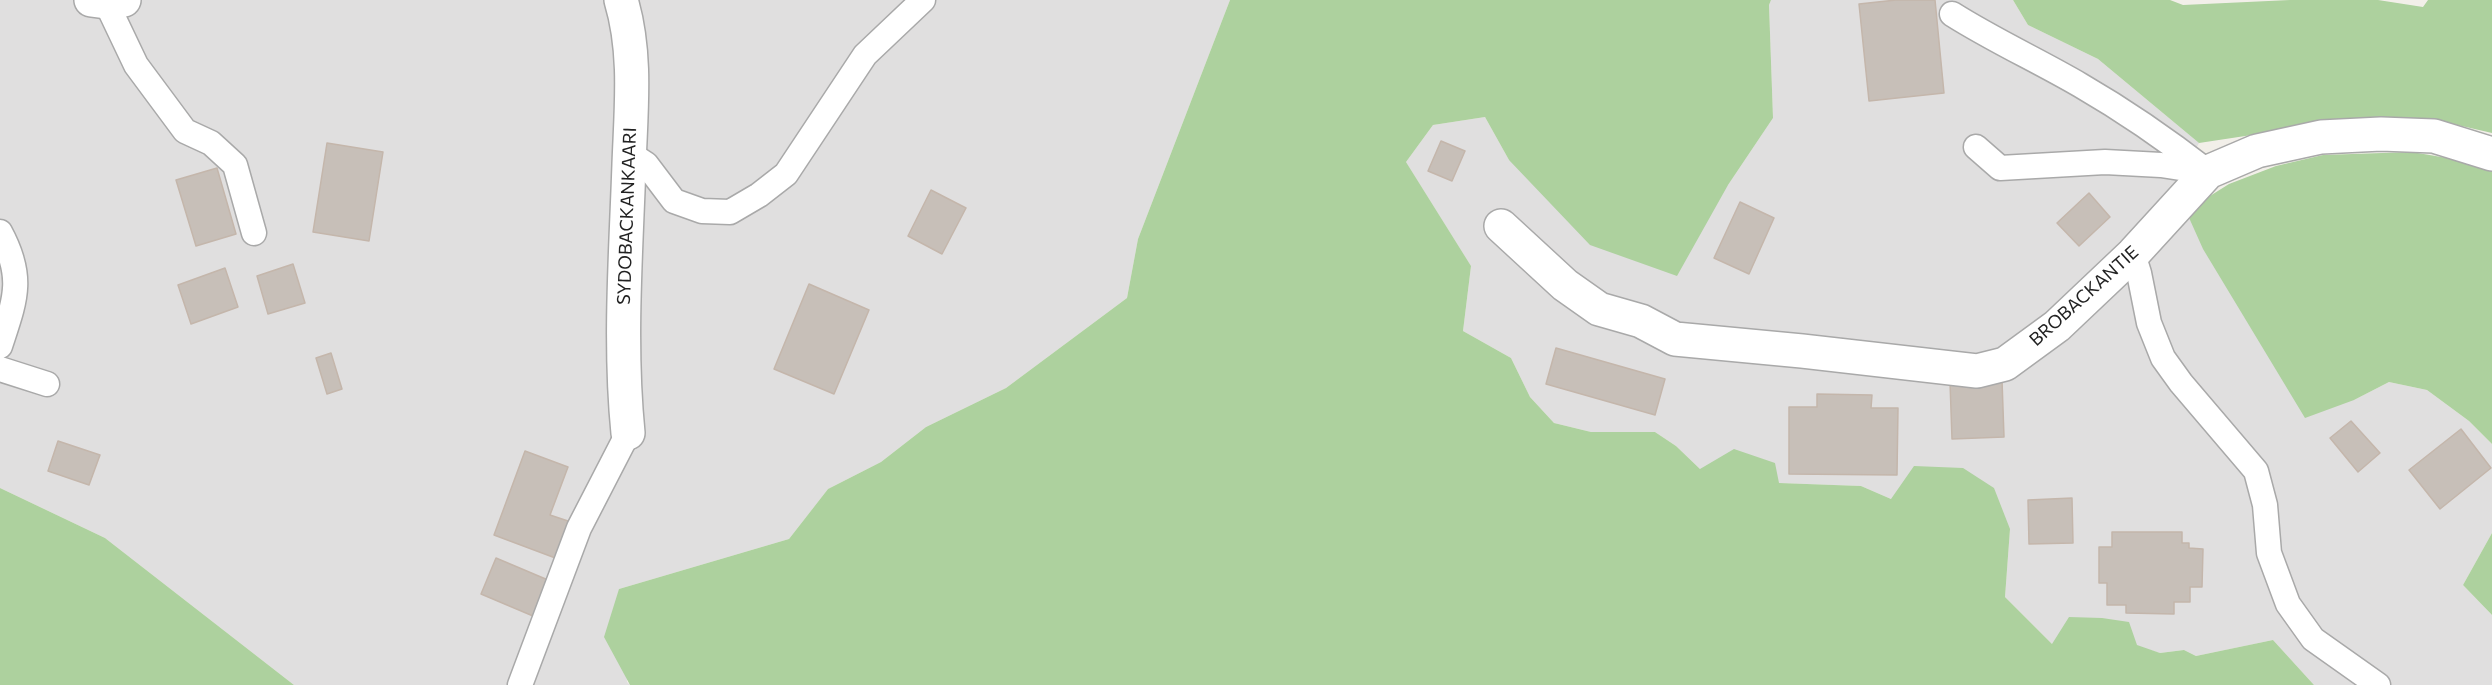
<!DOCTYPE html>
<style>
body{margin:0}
canvas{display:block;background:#f2efe9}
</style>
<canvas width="2492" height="685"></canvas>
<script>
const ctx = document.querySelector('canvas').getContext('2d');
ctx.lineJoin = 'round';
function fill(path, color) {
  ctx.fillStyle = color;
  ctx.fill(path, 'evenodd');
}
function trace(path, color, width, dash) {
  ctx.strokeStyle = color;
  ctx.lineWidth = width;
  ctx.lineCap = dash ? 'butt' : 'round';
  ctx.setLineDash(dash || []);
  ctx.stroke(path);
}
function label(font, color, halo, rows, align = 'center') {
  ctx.font = font + ' Commissioner,sans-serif';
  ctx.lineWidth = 5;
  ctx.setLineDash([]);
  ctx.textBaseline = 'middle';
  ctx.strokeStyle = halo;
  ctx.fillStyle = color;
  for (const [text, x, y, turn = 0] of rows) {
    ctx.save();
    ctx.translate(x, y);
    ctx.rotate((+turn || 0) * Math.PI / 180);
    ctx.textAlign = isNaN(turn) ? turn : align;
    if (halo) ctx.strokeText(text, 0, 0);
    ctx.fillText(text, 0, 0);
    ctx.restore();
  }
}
fill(new Path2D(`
 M0 0H1230L1138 239 1127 298 1006 388 926 427 881 462 828 489 789 539 619 589 627 682 630 685H294L105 538 0 488Z
 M1771 0H2013L2028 25 2098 59 2199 143 2176 186 2354 400 2389 382 2427 390 2469 421 2492 444V533L2463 585 2492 615V685H2314L2273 640 2196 656 2184 650 2160 653 2137 646 2052 644 2005 597 2010 529 1891 499 1861 486 1779 483 1700 469 1676 446 1655 432H1591L1554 423 1530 397 1511 358 1463 331 1471 266 1406 162 1433 125 1485 117 1509 160 1728 185 1773 118 1769 5Z`), '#e0dfdf');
fill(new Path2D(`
 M1230 0H1771L1769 5 1773 118 1728 185 1677 276 1590 245 1509 160 1485 117 1433 125 1406 162 1471 266 1463 331 1511 358 1530 397 1554 423 1591 432H1655L1676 446 1700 469 1734 449 1775 463 1779 483 1861 486 1891 499 1914 466 1963 468 1994 488 2010 529 2005 597 2052 644 2069 617 2102 618 2129 622 2137 645 2160 653 2184 650 2196 656 2273 640 2314 685H630L604 637 619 589 789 539 828 489 881 462 926 427 1006 388 1127 298 1138 239Z
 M2013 0H2170L2183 5 2290 0H2378L2423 7 2428 0H2492V133L2440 121 2331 123 2199 143 2098 59 2028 25Z
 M2412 152 2476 163 2492 172V444L2469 421 2427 390 2389 382 2354 400 2305 418 2203 249 2186 211 2229 184 2276 166 2323 155Z
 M0 488 105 538 294 685H0Z
 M2492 533V615L2463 585Z`), '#add19e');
const building = new Path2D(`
 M1896 0H1935L1944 93 1869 101 1859 4Z
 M1441 141 1465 151 1452 181 1428 171Z
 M327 143 383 152 369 241 313 232Z
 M217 168 236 234 196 246 176 180Z
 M931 190 966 208 942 254 908 236Z
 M2089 193 2110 217 2079 246 2057 223Z
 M1740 202 1774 218 1749 274 1714 258Z
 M293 264 305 303 268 314 257 276Z
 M225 268 238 307 191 324 178 285Z
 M809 284 869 310 834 394 774 369Z
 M1556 348 1665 379 1655 415 1546 384Z
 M331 353 342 389 327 394 316 358Z
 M2002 380 2004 437 1952 439 1950 382Z
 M1817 394 1872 395 1871 408H1898L1897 475 1789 474V407H1817Z
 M2351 421 2380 453 2358 472 2330 438Z
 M2461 429 2491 468 2440 509 2409 470Z
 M58 441 100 455 89 485 48 471Z
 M525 451 568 467 550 515 571 522 558 559 494 535Z
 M2072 498 2073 543 2029 544 2028 500Z
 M2112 532H2182V543H2189V548L2203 549 2202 587H2190V602H2174V614L2126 613V605H2107V583H2099V547H2112Z
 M496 558 548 580 533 616 481 594Z`);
fill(building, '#c7bfb8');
trace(building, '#c4b6ab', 1.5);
const service = new Path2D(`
 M106 2 136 65 185 131 211 143 235 165 254 233
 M1952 14C1993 40 2037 60 2080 85 2125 111 2167 140 2208 172
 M1976 147 2000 168 2105 162 2161 165 2206 172
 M629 153 646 164 674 201 702 211 730 212 759 195 786 174 865 55 923 0
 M0 232C25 278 15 300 0 346
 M2133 254 2139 273 2149 323 2163 358 2181 383 2256 471 2265 505 2269 553 2288 604 2313 639 2378 685
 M0 369 47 384
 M520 685 579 528 628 433`);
const minor = new Path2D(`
 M91 0 106 2 124 0
 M621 0C637 53 631 109 629 164 626 253 619 343 628 433
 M1501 226 1565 285 1599 309 1641 321 1675 339 1802 351 1977 371 2005 364 2057 326 2133 254 2208 172 2257 151 2321 137 2381 134 2434 136 2492 154`);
trace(service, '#a9a9a9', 27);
trace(minor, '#a9a9a9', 36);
trace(service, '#fff', 24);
trace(minor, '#fff', 33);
label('18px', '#222', '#fff', [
 ["SYDOBACKANKAARI",627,216,-88],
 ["BROBACKANTIE",2084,296,-42]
]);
</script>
